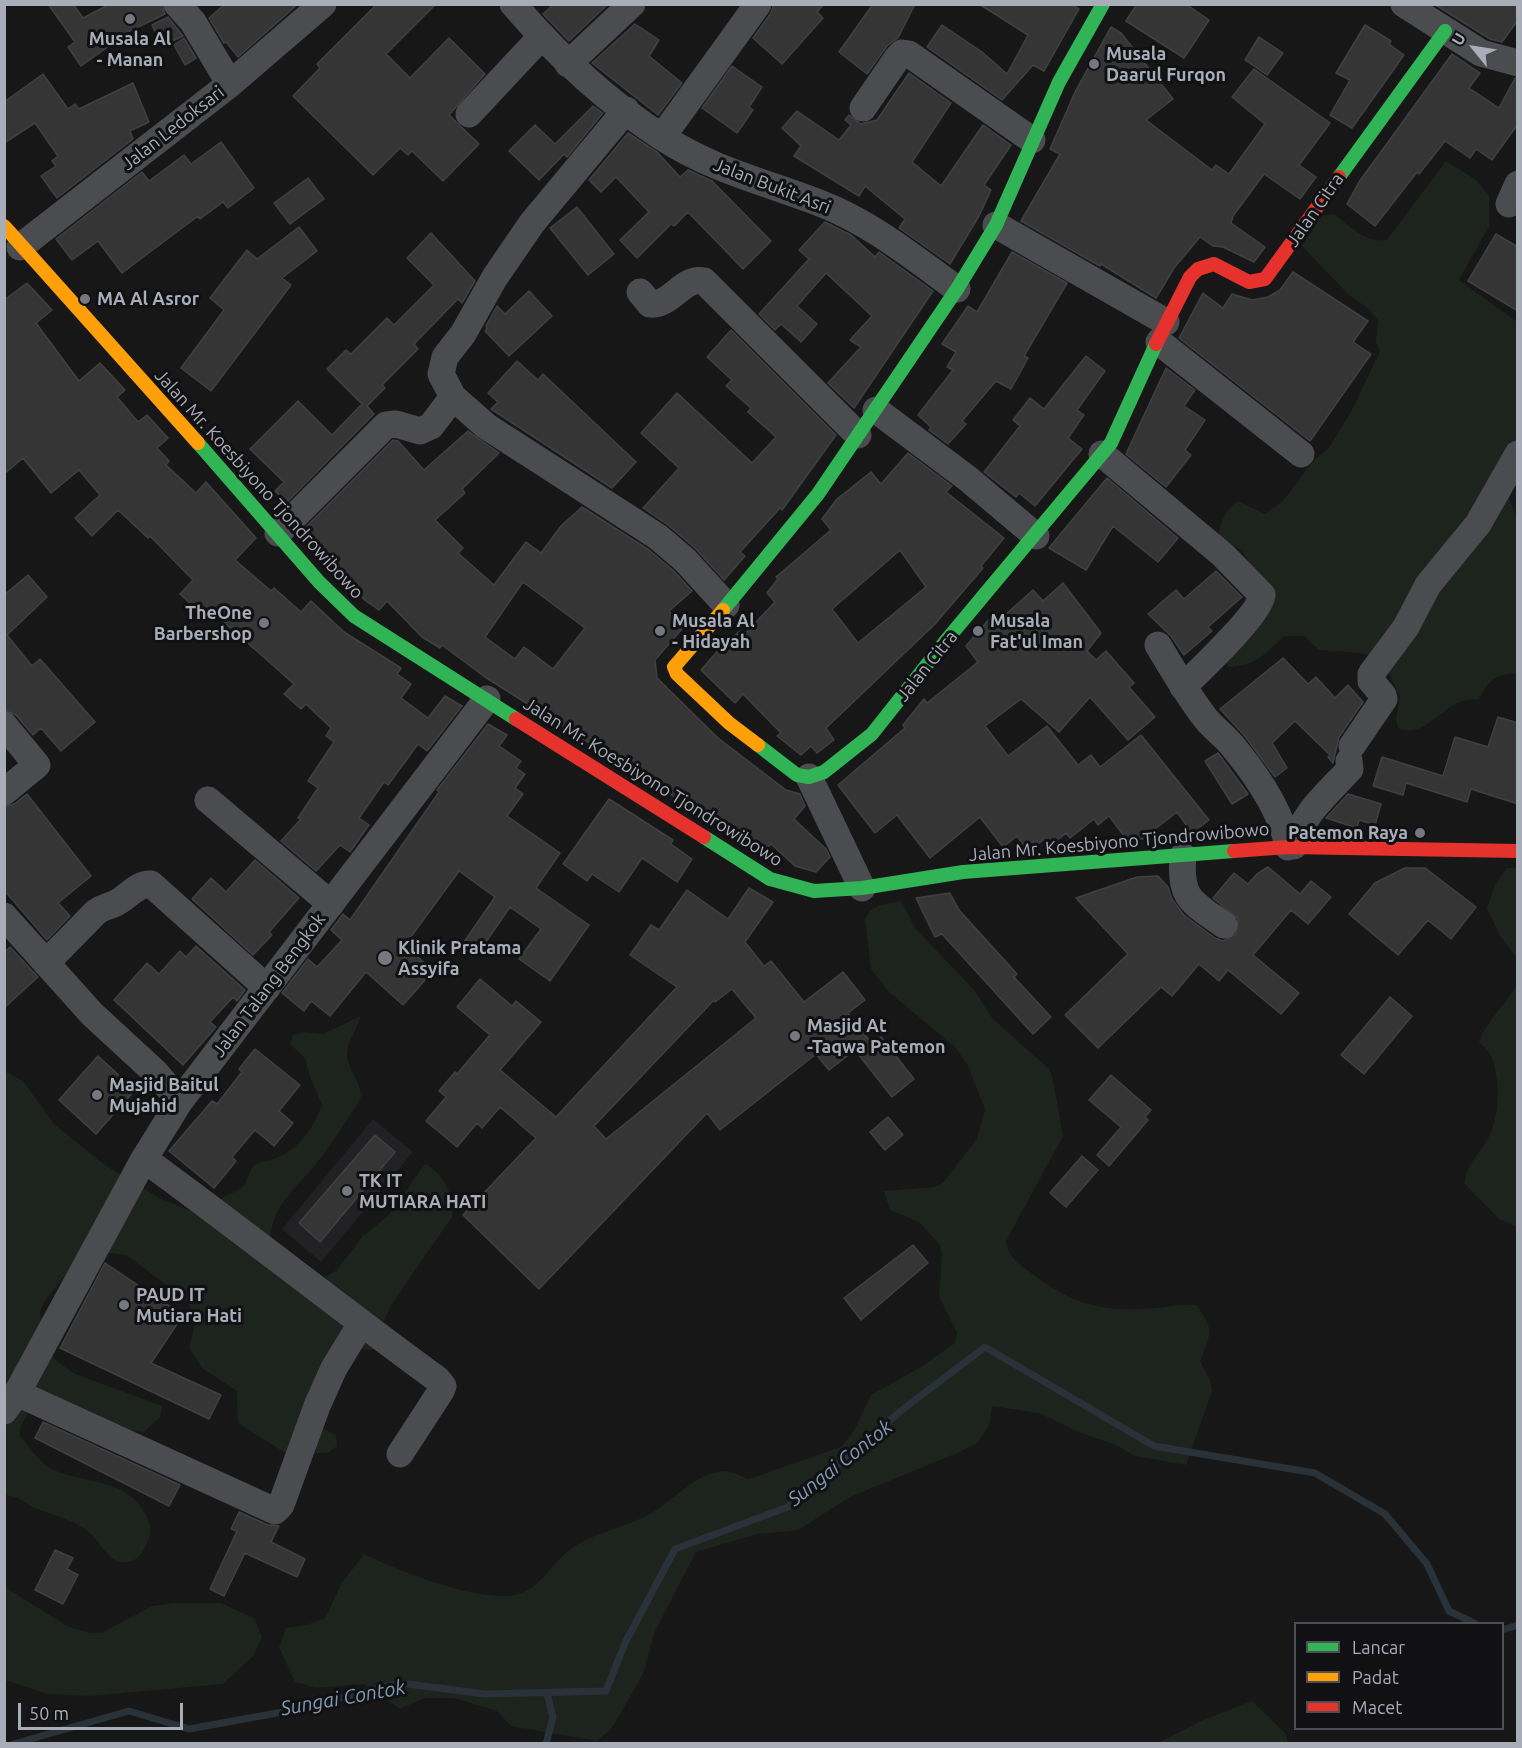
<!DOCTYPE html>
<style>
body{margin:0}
#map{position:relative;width:1522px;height:1748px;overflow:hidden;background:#171717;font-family:Ubuntu,sans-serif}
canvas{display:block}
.frame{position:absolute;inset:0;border:6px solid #a8adb8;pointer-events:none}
.legend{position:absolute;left:1294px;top:1622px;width:210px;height:108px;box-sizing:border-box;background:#111113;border:2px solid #4d4f55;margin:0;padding:8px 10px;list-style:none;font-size:18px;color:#a8adb8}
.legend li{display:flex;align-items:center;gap:12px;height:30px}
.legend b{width:30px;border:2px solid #4d4f55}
.north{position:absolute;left:1444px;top:18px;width:60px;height:60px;-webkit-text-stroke:4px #111113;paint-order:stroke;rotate:300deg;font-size:16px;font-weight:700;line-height:24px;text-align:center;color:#a8adb8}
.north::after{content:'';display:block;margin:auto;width:21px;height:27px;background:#a8adb8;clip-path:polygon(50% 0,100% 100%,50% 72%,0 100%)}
.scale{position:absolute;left:18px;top:1703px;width:165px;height:27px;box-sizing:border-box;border:3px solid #a8adb8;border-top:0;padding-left:8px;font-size:18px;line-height:21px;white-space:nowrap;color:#a8adb8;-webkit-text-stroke:4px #111113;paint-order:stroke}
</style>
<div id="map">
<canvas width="1522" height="1748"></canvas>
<div class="frame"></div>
<ul class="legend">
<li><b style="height:8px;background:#30b455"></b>Lancar</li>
<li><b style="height:8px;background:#ff9f0a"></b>Padat</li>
<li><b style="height:8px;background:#e5322d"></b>Macet</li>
</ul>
<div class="north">U</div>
<div class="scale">50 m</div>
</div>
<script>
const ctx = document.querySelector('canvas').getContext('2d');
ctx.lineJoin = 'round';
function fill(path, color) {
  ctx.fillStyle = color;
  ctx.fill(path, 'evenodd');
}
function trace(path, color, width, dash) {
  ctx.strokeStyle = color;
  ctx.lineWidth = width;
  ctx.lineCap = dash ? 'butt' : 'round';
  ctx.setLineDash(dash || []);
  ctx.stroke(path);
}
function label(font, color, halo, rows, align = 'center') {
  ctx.font = font + ' Ubuntu,sans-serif';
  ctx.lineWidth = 6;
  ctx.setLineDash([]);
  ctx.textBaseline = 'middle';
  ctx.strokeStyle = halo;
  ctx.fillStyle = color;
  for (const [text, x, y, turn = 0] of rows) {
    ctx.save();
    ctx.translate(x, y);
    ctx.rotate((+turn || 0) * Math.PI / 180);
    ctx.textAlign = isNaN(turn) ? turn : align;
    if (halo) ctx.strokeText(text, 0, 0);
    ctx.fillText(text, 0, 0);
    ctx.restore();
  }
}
fill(new Path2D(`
 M373 1119 413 1152 321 1262 282 1229Z`), '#212123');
fill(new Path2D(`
 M1446 161 1476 180 1489 196V226L1459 280 1517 322V466L1506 492 1517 517V674C1496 672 1488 682 1478 700 1444 695 1430 741 1398 728L1396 718 1400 696 1386 668 1369 655 1359 653 1319 650 1304 636H1284C1264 654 1257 666 1229 667L1224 658 1245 619 1253 568 1241 550 1219 536C1220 521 1225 510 1238 501L1265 514 1283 501 1314 460 1329 448 1353 408 1380 351 1376 342 1378 320 1366 307 1349 295 1302 246 1321 216 1334 214C1350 226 1366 244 1387 240Z
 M1507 868H1517V958L1500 936 1487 908 1495 885Z
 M901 901 915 928 974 990 992 1018 1049 1069 1053 1079 1063 1136 1006 1241C1009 1259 1021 1265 1034 1275 1071 1303 1099 1311 1146 1309 1163 1308 1178 1304 1196 1305 1215 1330 1211 1333 1200 1361L1210 1380 1212 1391 1186 1465 1135 1456 1116 1445 1076 1431 1039 1413 992 1406 989 1426 977 1443 957 1453 850 1497 798 1530 757 1534 696 1552 655 1631 643 1674 612 1728 597 1741 511 1726 497 1711 454 1698H424L400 1709 364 1684 316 1688 295 1682 279 1647 286 1628 306 1625 325 1618 342 1583 364 1554C396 1570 488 1607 522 1593 541 1585 551 1566 566 1553 593 1530 632 1528 661 1507 680 1493 698 1474 723 1471 732 1470 741 1477 749 1479L841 1447 854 1431 871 1395 921 1367 955 1343 957 1333 939 1296 942 1255 940 1245 919 1222 890 1210 884 1191 934 1187 943 1183 977 1139 985 1109 967 1064 955 1047 890 993 871 969 865 920 870 911 880 905Z
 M1517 985V1227L1499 1219 1464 1183C1471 1156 1480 1156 1490 1134 1500 1115 1500 1076 1491 1056 1489 1051 1483 1046 1479 1042 1487 1020 1505 1005 1517 985Z
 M361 1016C357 1029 346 1043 347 1057 349 1072 361 1081 361 1097 348 1119 335 1140 319 1160 297 1189 275 1200 270 1238L318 1281 337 1270 363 1236 388 1216 425 1164C444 1174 455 1196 452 1217L395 1299 380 1327V1347L370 1350 360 1349 309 1421 336 1435 337 1446 328 1453 287 1454 238 1423 237 1391 202 1368 189 1348 196 1320 187 1301 127 1255 85 1250 44 1302 40 1312 44 1346 58 1362 75 1374 162 1406 160 1417 144 1432 134 1431 32 1407 21 1425 19 1435C28 1445 39 1462 50 1468 83 1485 127 1477 145 1514 151 1525 153 1531 147 1543 143 1552 138 1560 129 1562 110 1566 102 1544 91 1534 76 1520 56 1516 37 1509 24 1503 21 1497 5 1495L4 1071 23 1081 54 1124 106 1166 161 1199 194 1212C209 1203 225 1197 240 1189 250 1183 246 1169 258 1163 262 1161 267 1162 271 1160 298 1151 312 1131 322 1105L310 1077 305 1058 290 1044 293 1035 303 1032 323 1034Z
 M5 1587 67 1626 89 1633H102L152 1606 175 1603H221L254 1618 262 1637 254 1655 223 1684 90 1696 48 1694 5 1680Z
 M1252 1701 1286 1734 1288 1743H1158L1201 1721Z`), '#1d241e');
trace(new Path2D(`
 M1502 1630 1518 1625
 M13 1744 129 1711 189 1729 288 1711 400 1683 485 1694 606 1691 625 1643 675 1549 788 1507 902 1410 985 1347 1154 1446 1315 1473 1385 1514 1427 1564 1449 1611 1476 1624
 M546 1744 553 1717 547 1693`), '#2a3239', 7);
const building = new Path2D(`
 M48 4H73L83 18 110 4H162L165 14 109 41 112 44 81 66 68 47 75 42Z
 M225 4H298L238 57 226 42 224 43 209 18Z
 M377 4H436L386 54 410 78 449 38 485 74 449 115 479 144 443 181 412 151 408 155 400 148 373 175 293 96 320 68 317 64Z
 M554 4H608L569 41 543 14Z
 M774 4H824L817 12 823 18 782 64 753 38 771 13Z
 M873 4H915L898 38 887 46 867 74 839 52Z
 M979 4H1072L1079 9 1044 71 1033 65 1002 100 927 47 942 25 982 52 1007 74 1028 35Z
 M1137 4H1186L1209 20 1184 58 1126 21Z
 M1434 4H1518V20L1502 42 1490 39Z
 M168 17 183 36 162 46 152 25Z
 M635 24 659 40 649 56 682 83 658 115 592 63Z
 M1365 25 1391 41 1389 44 1404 55 1352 128 1330 115 1350 80 1336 73Z
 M1111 27 1121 33 1173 99 1146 120 1212 170 1216 165 1229 174 1265 124 1232 97 1254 69 1330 123 1299 165 1316 177 1300 199 1264 174 1233 216 1231 223 1265 247 1254 262 1223 247 1213 246 1200 237 1174 268 1156 298 1101 264 1100 266 1021 221 1060 154 1050 149 1076 90Z
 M1259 37 1283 53 1267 75 1245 60Z
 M184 38 196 58 185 65 174 45Z
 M1452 54 1480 73 1469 88 1499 108 1515 78H1518V124L1492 160 1476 149 1470 158 1445 141 1419 174 1417 172 1375 226 1347 204 1359 182Z
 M732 66 762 87 749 107 753 110 737 133 702 108Z
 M909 73 951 103 912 162 941 186 983 125 1011 145 984 185 991 190 979 216 950 264 899 228 905 219 865 186 859 196 794 156 801 146 782 128 797 111 839 140 851 125 845 120 849 115 861 124 877 120Z
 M43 74 68 109 75 104 79 109 133 83 149 122 130 131 133 139 57 198 41 176 56 166 52 161 58 156 35 123 4 143V102Z
 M593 106 603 113 567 157 564 154 539 180 509 151 535 125 555 144Z
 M628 133 657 152 680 177 688 170 712 181 771 241 743 269 688 212 674 226 671 224 637 258 620 240 649 212 616 177 601 192 589 180Z
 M221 142 254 188 228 208 223 202 200 219 198 216 122 273 98 241 72 260 56 239 142 172 149 181 184 155 191 164Z
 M308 178 324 199 290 224 274 203Z
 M577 207 614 254 588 275 550 228Z
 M825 222 851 235 875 257 879 252 933 291 854 408 828 383 861 347 850 340 872 316 826 273 797 306 817 324 801 342 781 324 775 330 759 314 809 259 799 250Z
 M299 227 317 251 282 278 291 285 211 391 181 368 224 310 210 298 247 250 257 259Z
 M431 233 475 281 462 303 458 299 414 344 418 349 382 385 385 388 367 406 374 414 287 502 275 491 284 482 250 449 298 401 332 435 362 404 327 369 346 350 351 354 387 318 394 325 434 285 407 258Z
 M1496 234 1518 247V311L1468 281Z
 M1012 252 1067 283 1024 356 1028 358 1011 389 996 381 962 421 966 424 948 444 929 430 931 427 918 415 953 370 947 367 956 352 942 344 968 306 977 312Z
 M1293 272 1368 321 1353 342 1371 354 1310 441 1179 338 1203 293 1223 308 1232 294 1252 300 1268 297 1280 290Z
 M27 283 52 310 36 323 79 381 100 363 125 390 117 397 138 422 147 415 168 438 157 448 169 461 166 465 196 493 206 482 256 538 235 560 271 591 274 588 301 612 311 601 344 632 401 668 397 674 411 684 401 698 428 718 445 696 462 706 427 751 418 744 388 785 384 782 359 818 369 825 350 852 340 845 316 871 281 841 301 819 298 818 318 788 308 781 334 742 326 736 331 728 306 704 301 709 284 694 294 684 258 652 214 614 208 620 180 594 193 580 150 536 148 538 118 510 92 536 75 518 100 495 79 470 51 493 23 458 4 474V300Z
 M529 291 552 316 509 356 485 331 487 328 486 326 497 306 505 314Z
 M731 330 836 435 782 510 780 508 740 552 745 556 724 580 695 548 668 525 643 508 679 468 641 433 677 393 752 463 776 437 748 412 751 408 726 386 732 380 707 357Z
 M1086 356 1105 371 1077 410 1084 415 1068 438 1082 449 1035 506 1019 493 1016 497 984 472 1020 426 1013 420 1030 398 1044 409Z
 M517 361 538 380 543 374 636 462 612 488 491 409 498 402 488 393Z
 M1166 368 1195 390 1184 406 1205 420 1185 450 1191 455 1166 487 1126 454Z
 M468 431 499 453 462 489 465 493 435 520 463 548 458 553 494 585 526 542 541 553 561 526 582 507 649 550 674 571 692 591 669 611 682 629 655 660 657 678 718 738 786 790 800 794 805 806 794 819 826 849 830 857 816 872 795 866 771 844 763 852 733 833 708 810 703 815 485 677 442 645 440 648 422 637 387 601 379 610 366 601 333 569 301 532 393 440 398 441 424 470ZM523 582 585 628 553 669 524 647 515 659 485 637Z
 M908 453 952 486 946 492 1004 538 981 566 983 568 935 624 826 728 834 740 817 753 811 746 801 755 777 736 781 733 743 694 735 703 701 670 722 646 740 631 744 635 775 602 767 593 778 579 776 577 831 530 822 519 837 499 871 472 881 484ZM900 550 926 587 858 643 832 609Z
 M1107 478 1178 538 1158 562 1113 526 1086 570 1049 548Z
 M1216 571 1242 597 1208 627 1212 631 1184 655 1171 636 1148 614 1176 590 1184 599Z
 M28 575 47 597 7 635 32 666 40 659 95 722 61 751 41 728 33 735 16 715 4 710V595Z
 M1063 583 1101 633 1087 651 1096 660 1106 651 1134 683 1129 687 1155 717 1128 740 1090 697 1059 732 1021 699 985 726 1008 756 1047 726 1078 765 1091 755 1100 767 1141 735 1209 820 1192 833 1177 812 1142 839 1128 841 1109 816 1098 825 1094 819 1070 838 1066 833 1049 847 1043 840 1033 848H1026L1017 836 1003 847 980 817 930 858 897 815 875 833 838 785 905 728 903 725 924 699 927 703 978 662 966 646 991 617 996 623 1033 590 1043 601Z
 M1283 658 1308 684 1316 677 1335 698 1348 685 1363 702 1339 737 1333 763 1328 757 1330 755 1295 721 1272 743 1287 768 1275 777 1244 735 1220 709Z
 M1498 717 1518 723V804L1471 789 1467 802 1406 783 1403 795 1373 786 1382 757 1443 776 1455 737 1488 747Z
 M488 724 507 735 499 746 521 761 516 768 525 774 515 788 523 794 507 816 560 853 536 888 589 925 550 981 519 959 541 929 510 907 479 952 464 942 495 897 459 871 405 945 433 971 403 1005 366 972 330 1016 311 1001 304 1011 282 993 308 959 317 967 342 940 331 930 343 914 350 920 439 792 437 790Z
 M1218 753 1248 794 1232 804 1205 761Z
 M27 794 91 876 58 903 70 916 47 940 4 890V807L14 804Z
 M1348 794 1381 804 1375 825 1359 820 1357 828 1326 818Z
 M609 799 673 840 671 844 692 859 677 882 642 858 619 892 592 874 587 881 563 864Z
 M255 860 299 898 269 932 272 935 253 955 192 899 211 878 226 892Z
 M1268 867 1300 894 1311 881 1331 897 1308 924 1291 910 1253 955 1299 993 1281 1014 1228 970 1219 981 1199 964 1172 996 1161 987 1098 1048 1065 1015 1128 954 1076 898 1137 877 1158 876 1168 887 1172 899 1184 915 1215 938 1223 941 1236 934 1238 919 1213 898 1234 873 1248 884 1257 874Z
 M1405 868H1425L1476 907 1451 939 1428 920 1398 955 1349 914 1375 883Z
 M749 888 773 902 745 942 764 966 771 961 804 1002 843 972 865 1000 848 1013 872 1044 881 1037 914 1079 892 1097 855 1050 829 1070 816 1054 720 1130 707 1113 539 1289 463 1215 536 1138 500 1107 482 1128 477 1123 457 1147 426 1121 446 1097 439 1091 455 1072 457 1074 490 1035 457 1007 480 979 512 1006 516 1001 541 1022 500 1070 556 1117 677 987 630 955 651 925 659 930 687 890 728 919ZM732 989 756 1018 606 1139 594 1126 714 1000 715 1002Z
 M950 893 959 910 1017 974 1014 977 1051 1017 1033 1034 942 934 935 937 916 898Z
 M196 946 245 990 237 1001 233 997 210 1022 216 1027 183 1065 114 1000 147 963 159 974 180 951 186 957Z
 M10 947 38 977 4 1008V952Z
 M1390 997 1412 1016 1364 1074 1341 1055Z
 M255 1049 300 1085 279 1111 293 1123 274 1146 255 1130 232 1157 236 1161 214 1188 169 1151 212 1101 217 1104 242 1072 239 1069Z
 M98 1056 135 1090 96 1134 59 1100Z
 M1111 1075 1151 1110 1145 1117 1148 1120 1109 1166 1097 1155 1121 1127 1089 1100Z
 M888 1117 903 1135 885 1150 870 1132Z
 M375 1135 395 1152 320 1242 299 1223Z
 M1082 1156 1098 1170 1066 1207 1050 1193Z
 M913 1245 928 1263 861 1320 844 1298Z
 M105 1263 183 1315 151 1363 221 1395 209 1419 60 1348Z
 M43 1422 180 1485 169 1506 35 1438Z
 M239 1512 268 1525 279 1526 271 1542 305 1559 297 1577 245 1553 224 1596 210 1589 237 1531 231 1529Z
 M55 1550 73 1558 67 1569 78 1575 63 1604 35 1590Z`);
fill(building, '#353536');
trace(building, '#3f4043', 1.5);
trace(new Path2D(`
 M177 4 193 22 230 84
 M513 4C556 54 607 102 662 137 714 171 766 182 822 204 871 223 914 258 957 289
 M1404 4 1481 53 1518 63
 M568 64 632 4
 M863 108 898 57 902 53 909 54 1032 140
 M469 114 541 37
 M662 137 758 4
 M1509 204 1518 184
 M996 225 1166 322
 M20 247 230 84 323 4
 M640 292 650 304C670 307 683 276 704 281L858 435
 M1159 342 1301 454
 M453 397 486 426 658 537 685 560 726 605
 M876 410 967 478 1036 536
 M1102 454 1223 555 1262 595C1260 614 1199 671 1183 687
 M278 533 386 425 396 424 420 431 431 426 453 397 441 374 445 357 463 334 495 277 532 223 626 110
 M1158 645C1173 670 1188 696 1206 719 1215 730 1227 738 1235 749 1257 776 1282 812 1288 847
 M4 725 37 765 4 792
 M1352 746 1384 699 1383 695 1371 681V674L1406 627 1428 585 1478 524 1518 454
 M809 777 862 888
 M208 800 331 904
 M1294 846C1302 814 1328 793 1350 769L1349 761
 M1183 856C1179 899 1192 902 1224 925
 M4 916 92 1014 156 1073 180 1101
 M46 963 96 912C103 907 107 907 114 904 127 899 136 883 151 884L267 988
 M144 1159C243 1231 338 1307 437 1379L443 1386 441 1391 400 1454
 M17 1393 275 1511 281 1505 317 1406 334 1368 361 1324
 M4 1411 17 1393 144 1159 180 1101 487 699`), '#4b4c50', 27);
trace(new Path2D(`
 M1339 177 1445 31
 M198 443 319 582 354 616 516 719
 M723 610 818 494 957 289 996 225 1059 82 1103 4
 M758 745 797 775 809 777 824 772 872 734 944 643 1111 443 1156 344
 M704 837 770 879 814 891 862 888 963 872 1234 851`), '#30b455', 14);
trace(new Path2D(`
 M4 226 198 443
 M723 610 674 667 677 674 729 723 758 745`), '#ff9f0a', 14);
trace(new Path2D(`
 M1156 344 1190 277 1198 269 1214 264 1249 282 1265 279 1339 177
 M516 719 704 837
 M1234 851 1288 847 1518 851`), '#e5322d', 14);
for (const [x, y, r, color] of [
 [130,19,6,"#757880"],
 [1094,64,6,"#757880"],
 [85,299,6,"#757880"],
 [264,623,6,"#757880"],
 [660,631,6,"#757880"],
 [978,631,6,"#757880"],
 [1420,833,6,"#757880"],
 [385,958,8,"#757880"],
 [795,1036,6,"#757880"],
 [97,1095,6,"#757880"],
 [347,1191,6,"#757880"],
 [124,1305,6,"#757880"]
]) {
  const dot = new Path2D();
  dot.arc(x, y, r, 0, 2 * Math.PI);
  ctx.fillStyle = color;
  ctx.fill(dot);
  trace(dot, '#111113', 2);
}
label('bold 18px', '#a8adb8', '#111113', [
 ["Musala Al",130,39,"center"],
 ["- Manan",130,60,"center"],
 ["Musala",1106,54],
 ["Daarul Furqon",1106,75],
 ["MA Al Asror",97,299],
 ["TheOne",252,613,"right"],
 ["Barbershop",252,634,"right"],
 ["Musala Al",672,621],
 ["- Hidayah",672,642],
 ["Musala",990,621],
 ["Fat'ul Iman",990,642],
 ["Patemon Raya",1408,833,"right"],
 ["Klinik Pratama",398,948],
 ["Assyifa",398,969],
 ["Masjid At",807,1026],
 ["-Taqwa Patemon",807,1047],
 ["Masjid Baitul",109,1085],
 ["Mujahid",109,1106],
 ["TK IT",359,1181],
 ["MUTIARA HATI",359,1202],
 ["PAUD IT",136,1295],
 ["Mutiara Hati",136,1316]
], 'left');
label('18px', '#a8adb8', '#111113', [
 ["Jalan Ledoksari",173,128,-38],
 ["Jalan Bukit Asri",772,186,21],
 ["Jalan Citra",1315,210,-55],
 ["Jalan Mr. Koesbiyono Tjondrowibowo",259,484,48],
 ["Jalan Citra",927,666,-51],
 ["Jalan Mr. Koesbiyono Tjondrowibowo",653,782,32],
 ["Jalan Mr. Koesbiyono Tjondrowibowo",1119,842,-5],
 ["Jalan Talang Bengkok",269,985,-53]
]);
label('italic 20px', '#7f9bb3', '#111113', [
 ["Sungai Contok",840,1463,-38],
 ["Sungai Contok",343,1698,-10]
]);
</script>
